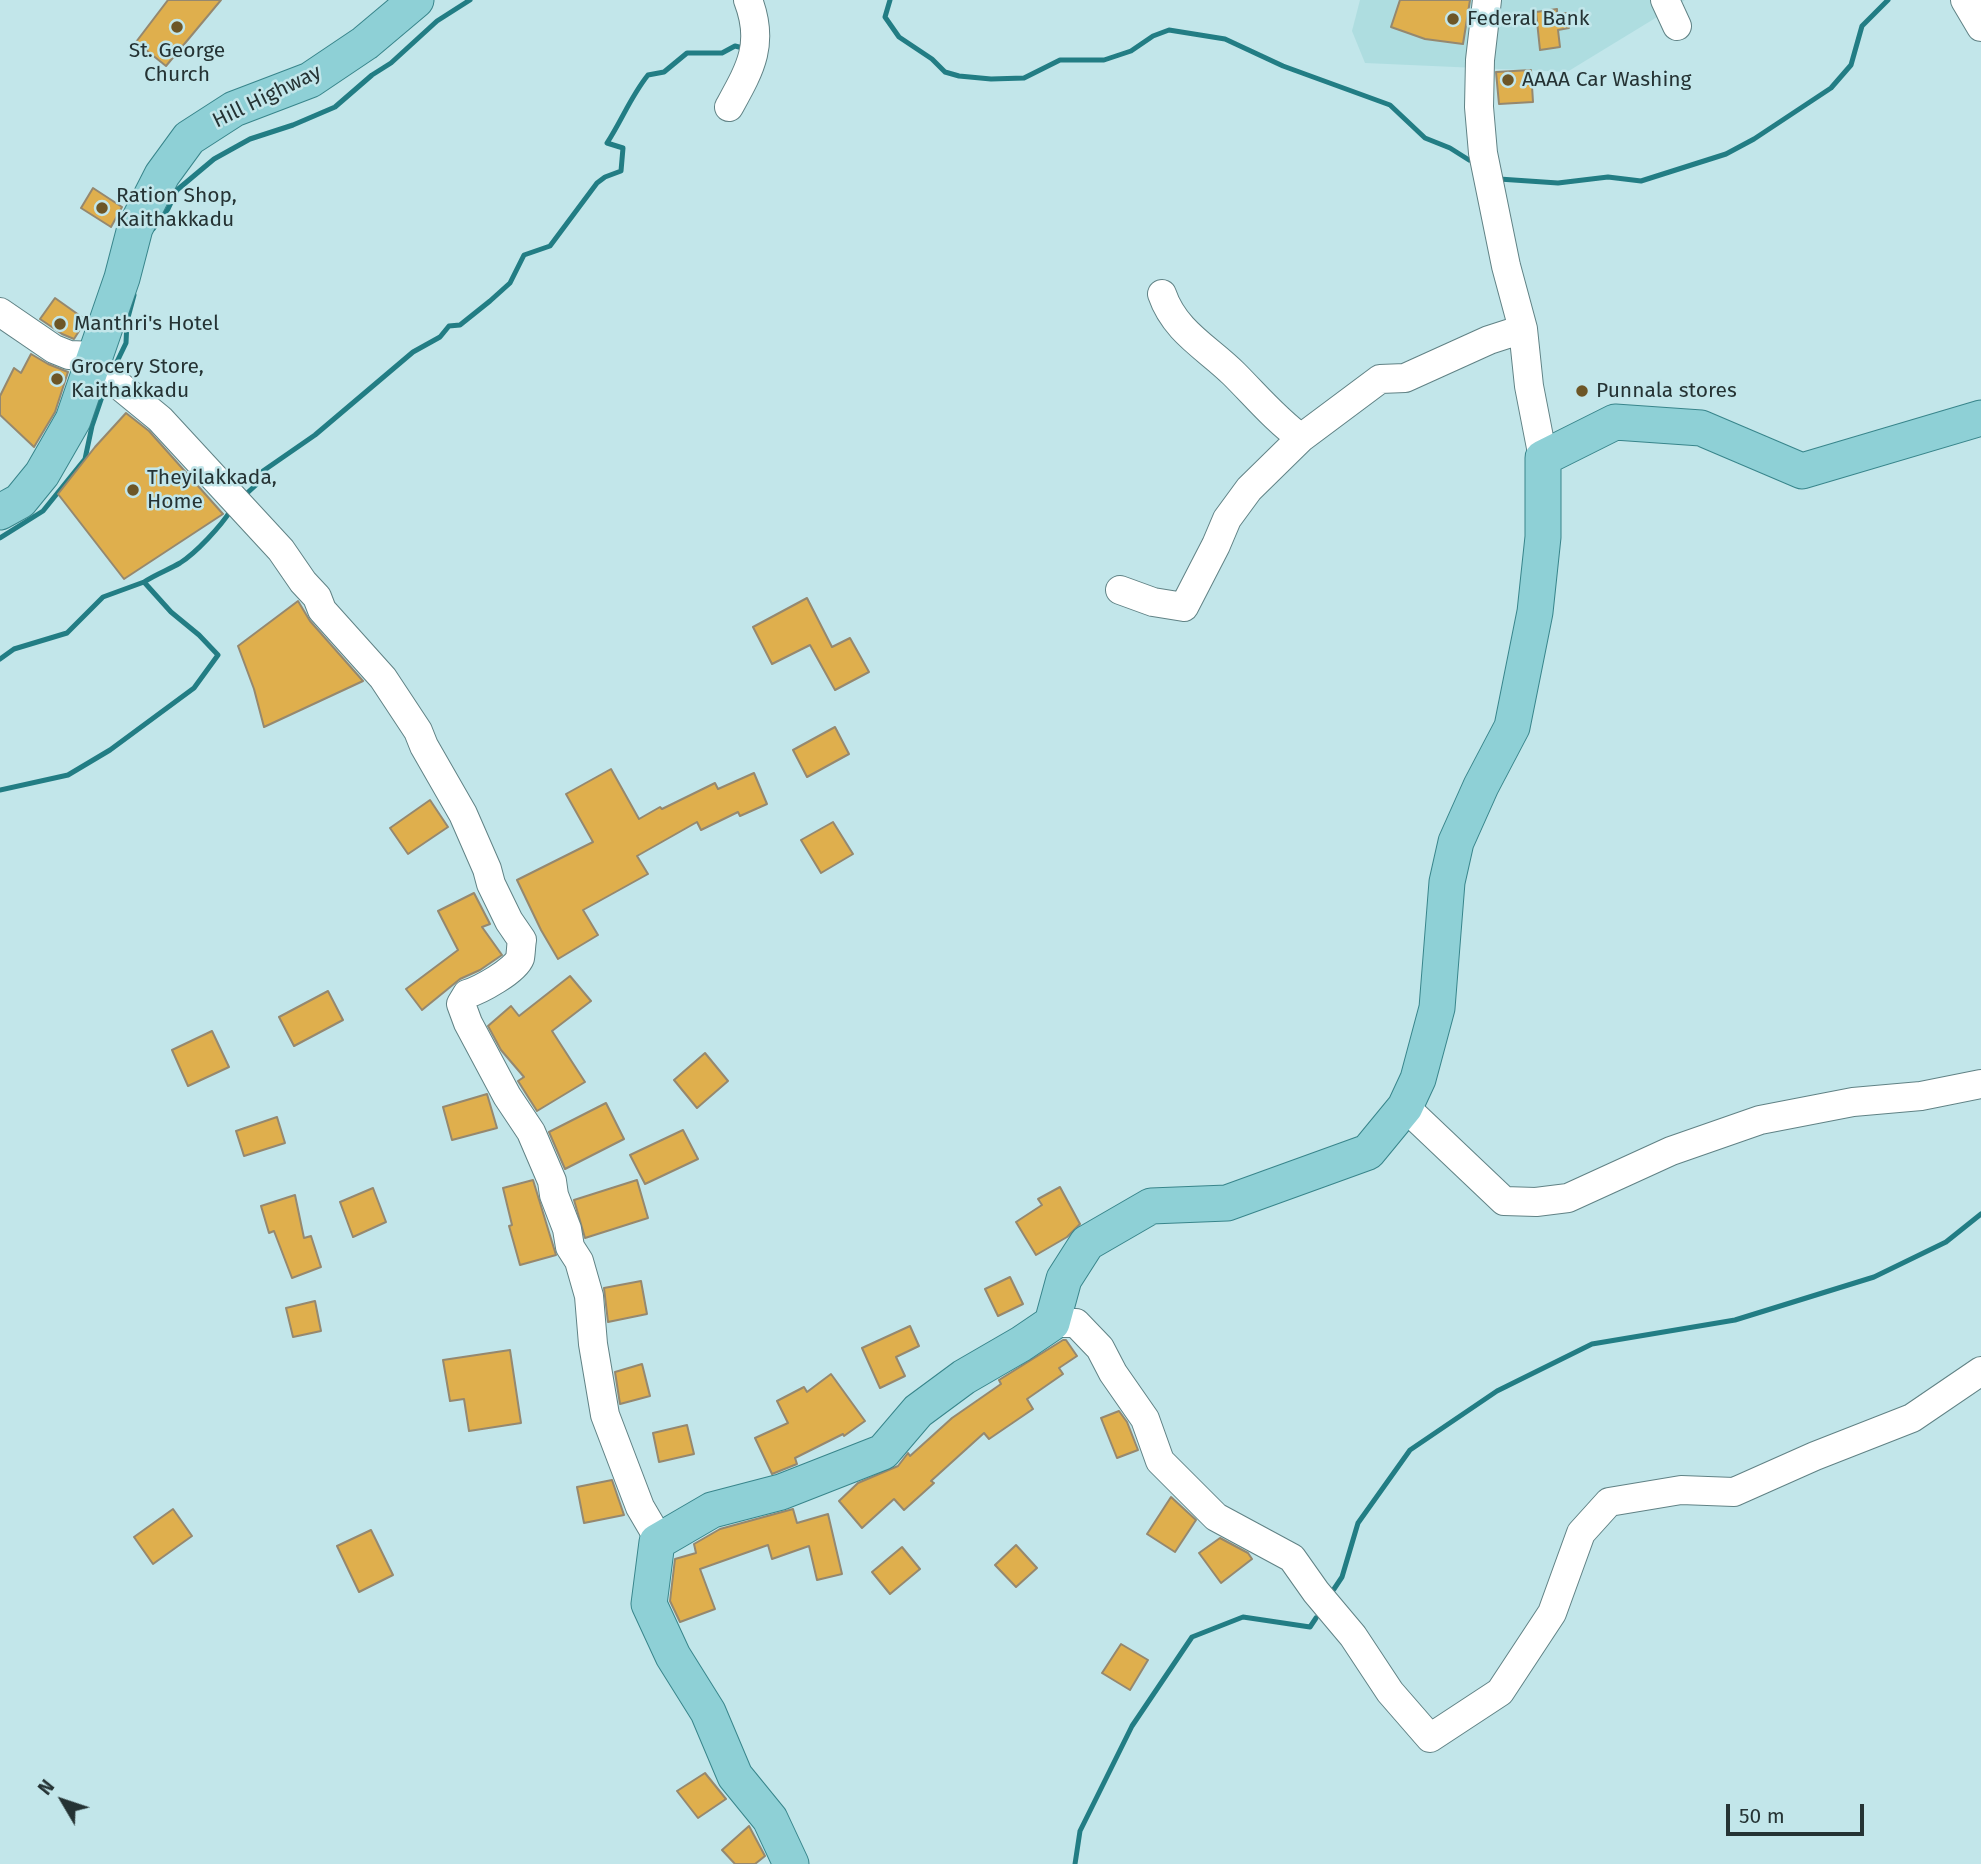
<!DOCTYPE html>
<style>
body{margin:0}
#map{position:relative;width:1981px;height:1864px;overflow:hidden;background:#c2e6ea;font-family:"Fira Sans",sans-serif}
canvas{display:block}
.north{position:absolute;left:28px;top:1766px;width:70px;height:70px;-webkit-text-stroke:5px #c2e6ea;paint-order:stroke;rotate:309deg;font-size:19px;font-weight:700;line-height:28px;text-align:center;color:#253334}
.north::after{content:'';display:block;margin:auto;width:24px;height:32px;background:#253334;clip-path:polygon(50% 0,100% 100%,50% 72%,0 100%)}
.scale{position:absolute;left:1726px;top:1804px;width:138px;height:32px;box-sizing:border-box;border:4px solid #253334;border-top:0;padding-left:9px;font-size:21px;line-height:24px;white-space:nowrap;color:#253334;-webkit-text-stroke:5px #c2e6ea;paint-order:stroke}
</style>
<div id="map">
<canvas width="1981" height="1864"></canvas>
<div class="north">N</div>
<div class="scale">50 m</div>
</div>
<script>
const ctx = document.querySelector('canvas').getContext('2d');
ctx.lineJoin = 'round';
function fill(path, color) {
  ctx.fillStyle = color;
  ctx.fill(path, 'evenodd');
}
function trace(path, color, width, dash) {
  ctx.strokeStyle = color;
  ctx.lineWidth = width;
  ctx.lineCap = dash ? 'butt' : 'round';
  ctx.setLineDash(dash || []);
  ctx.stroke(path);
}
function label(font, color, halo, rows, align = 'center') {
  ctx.font = font + ' "Fira Sans",sans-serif';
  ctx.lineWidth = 5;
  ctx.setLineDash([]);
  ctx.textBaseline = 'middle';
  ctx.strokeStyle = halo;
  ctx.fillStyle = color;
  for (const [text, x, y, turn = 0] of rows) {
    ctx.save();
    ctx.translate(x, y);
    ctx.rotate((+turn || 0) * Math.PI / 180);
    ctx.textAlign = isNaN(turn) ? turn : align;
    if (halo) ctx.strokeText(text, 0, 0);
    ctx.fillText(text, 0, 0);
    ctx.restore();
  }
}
fill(new Path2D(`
 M1360 0H1685L1567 72 1365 63 1352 31Z`), '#aedde0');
trace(new Path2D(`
 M890 0 885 17 899 37 932 59 945 72 959 76 991 79 1024 78 1060 60H1104L1131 51 1153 36 1169 30 1225 39 1283 66 1390 105 1425 138 1450 148 1469 160
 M1499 179 1558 183 1608 177 1641 181 1726 154 1754 139 1831 88 1851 65 1862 26 1888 0
 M153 229 168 209 177 190 214 159 250 139 293 125 335 107 372 75 391 63 437 21 470 0
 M112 372 126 343 127 321 134 295
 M245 495 257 484 263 471 315 435 413 352 440 337 449 326 460 325 490 301 510 283 524 255 550 246 597 183 605 177 621 171 623 148 607 143C622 120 631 96 648 75L664 72 687 53H722L735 46 747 49
 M0 538 43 511 85 459 92 426 105 388
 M0 659 14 649 67 633 103 597 144 582
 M0 790 68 775 110 750 194 688 218 655 199 635 171 612 144 582C156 574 168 570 180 563 196 553 221 526 231 510
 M1334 1589 1342 1577 1358 1523 1410 1450 1497 1391 1592 1344 1735 1320 1874 1277 1946 1242 1981 1214
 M1075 1864 1080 1831 1132 1726 1192 1637 1243 1617 1310 1627 1316 1618`), '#227d84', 5);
const building = new Path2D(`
 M168 0H221L166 66 136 42Z
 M1400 0H1470L1463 44 1425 39 1391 27Z
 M1557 9V14L1567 13 1569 28 1558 30 1560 47 1540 50 1536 12Z
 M1531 70 1533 102 1499 104 1496 72Z
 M93 188 122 207 111 227 81 208Z
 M55 298 86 320 74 339 62 334 40 319Z
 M31 354 48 364 68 372 55 412 34 447 0 415V396L14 368 21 373Z
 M126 413 149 431 223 514 124 579 58 494 95 447Z
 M807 598 832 647 850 638 869 672 835 690 810 645 772 664 753 627Z
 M298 601 310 621 363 681 264 727 254 689 238 646Z
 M835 727 849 754 807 777 793 750Z
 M611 769 639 819 660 807 662 809 715 783 718 789 754 773 767 804 740 816 738 812 701 830 697 822 637 856 648 874 583 910 598 935 558 959 541 930 517 880 593 842 566 794Z
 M430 800 448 827 408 854 390 828Z
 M833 822 853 854 821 873 801 840Z
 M474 893 490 924 482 927 502 955 480 970 460 979 422 1010 406 989 458 950 438 911Z
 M570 976 591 1001 552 1031 585 1082 537 1111 518 1081 524 1077 501 1050 488 1026 511 1006 519 1016Z
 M328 991 343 1020 294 1046 279 1017Z
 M212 1031 229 1067 188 1086 172 1050Z
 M705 1053 728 1081 697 1108 674 1080Z
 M487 1094 497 1128 452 1140 443 1107Z
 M606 1103 624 1139 565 1169 549 1132Z
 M277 1117 285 1143 244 1156 236 1131Z
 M683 1130 698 1159 645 1184 630 1155Z
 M533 1180 556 1255 520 1265 509 1226 512 1225 503 1188Z
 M637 1180 648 1218 585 1238 574 1200Z
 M1060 1187 1080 1224 1067 1237 1036 1255 1016 1222 1042 1205 1038 1199Z
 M373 1188 386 1222 353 1237 340 1202Z
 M295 1195 304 1238 311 1236 321 1267 292 1278 274 1231 269 1233 261 1206Z
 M1010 1277 1023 1304 998 1316 985 1289Z
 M641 1281 647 1314 608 1322 604 1288Z
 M315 1301 321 1331 293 1337 286 1308Z
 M910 1326 919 1346 896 1357 905 1376 880 1388 862 1348Z
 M1063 1340H1066L1077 1356 1059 1368 1063 1374 1027 1399 1033 1409 989 1439 984 1433 931 1481 934 1483 904 1510 894 1499 862 1528 839 1501 858 1483 898 1466 908 1453 910 1456 952 1418 1001 1384 999 1380Z
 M510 1350 521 1423 469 1431 464 1399 450 1401 443 1360Z
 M642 1364 650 1396 620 1404 615 1372Z
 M831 1374 865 1421 844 1436 843 1434 795 1458 797 1464 772 1474 755 1438 788 1423 777 1401 804 1387 807 1392Z
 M1119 1411 1127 1422 1138 1450 1117 1458 1101 1418Z
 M687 1425 694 1454 659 1462 653 1433Z
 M612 1480 624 1515 584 1523 577 1487Z
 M1171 1497 1196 1520 1175 1552 1147 1534Z
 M173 1509 192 1536 153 1564 134 1537Z
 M793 1509 797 1523 828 1514 842 1574 817 1580 809 1546 772 1559 768 1545 700 1569 715 1609 680 1622 670 1601 675 1559 696 1553 694 1544 720 1529Z
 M371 1530 393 1575 359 1592 337 1546Z
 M1220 1538 1248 1553 1252 1559 1221 1583 1199 1553Z
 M1016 1545 1037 1568 1016 1587 995 1565Z
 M902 1547 920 1569 890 1594 872 1572Z
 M1121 1644 1148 1660 1130 1690 1102 1673Z
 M705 1773 726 1799 698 1818 677 1791Z
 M749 1826 765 1856 755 1864H735L722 1850Z`);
fill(building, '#dfaf4d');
trace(building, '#95886f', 2);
const minor = new Path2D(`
 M1487 0 1480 60 1479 107 1483 153 1506 266 1523 329 1529 386 1543 458
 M1665 0 1677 26
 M1965 0 1981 27
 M729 107C750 69 765 44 748 0
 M1162 294C1175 332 1208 348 1234 374 1256 396 1276 420 1301 438
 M0 312 54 349 69 355 96 356
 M92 368 121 387 160 419 281 550 303 582 317 597 322 610 383 678 418 731 424 746 463 814 487 869 491 884 509 921 522 940C521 945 521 953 520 958 515 971 480 990 467 994L461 1004 468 1023 507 1096 531 1132 552 1181 554 1195 567 1229 570 1247 579 1261 589 1296 593 1344 605 1415 640 1507 657 1536 662 1539
 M1120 590 1153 602 1184 607 1216 545 1227 519 1249 489 1301 438 1380 379 1405 378 1489 340 1523 329
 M1405 1107 1504 1201 1536 1202 1568 1198 1671 1151 1760 1120 1853 1102 1921 1096 1981 1084
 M1052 1323H1076L1100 1348 1113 1373 1145 1419 1160 1461 1216 1517 1292 1558 1316 1592 1353 1636 1390 1692 1430 1738 1500 1692 1552 1613 1581 1533 1609 1502 1681 1490 1734 1492 1815 1456 1912 1418 1981 1371`);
const major = new Path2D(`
 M0 512 20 501 42 474 73 420 122 278 135 228 162 175 189 138 234 109 310 80 365 43 416 0
 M791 1864 770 1819 735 1776 708 1712 673 1656 649 1604 657 1542 712 1510 781 1492 883 1452 918 1411 964 1377 1021 1344 1052 1323 1064 1279 1087 1243 1151 1206 1227 1203 1368 1152 1405 1107 1418 1079 1437 1008 1447 882 1456 842 1481 786 1512 727 1535 612 1543 537V458L1615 422 1701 428 1802 471 1981 418`);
trace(minor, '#608285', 30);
trace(major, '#38858b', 37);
trace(minor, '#fff', 28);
trace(major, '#8ed0d6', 35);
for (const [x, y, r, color] of [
 [1453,19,7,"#6d5626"],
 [177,27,7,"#6d5626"],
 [1508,80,7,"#6d5626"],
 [102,208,7,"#6d5626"],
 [60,324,7,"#6d5626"],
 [57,379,7,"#6d5626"],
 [1582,391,7,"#6d5626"],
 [133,490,7,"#6d5626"]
]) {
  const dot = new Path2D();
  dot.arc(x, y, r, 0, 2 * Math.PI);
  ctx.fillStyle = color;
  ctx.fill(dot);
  trace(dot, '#c2e6ea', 2.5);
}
label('21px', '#253334', '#c2e6ea', [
 ["Federal Bank",1467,19],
 ["St. George",177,51,"center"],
 ["Church",177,75,"center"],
 ["AAAA Car Washing",1522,80],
 ["Ration Shop,",116,196],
 ["Kaithakkadu",116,220],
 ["Manthri's Hotel",74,324],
 ["Grocery Store,",71,367],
 ["Kaithakkadu",71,391],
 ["Punnala stores",1596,391],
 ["Theyilakkada,",147,478],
 ["Home",147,502]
], 'left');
label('21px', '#253334', '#c2e6ea', [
 ["Hill Highway",267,97,-26]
]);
</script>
